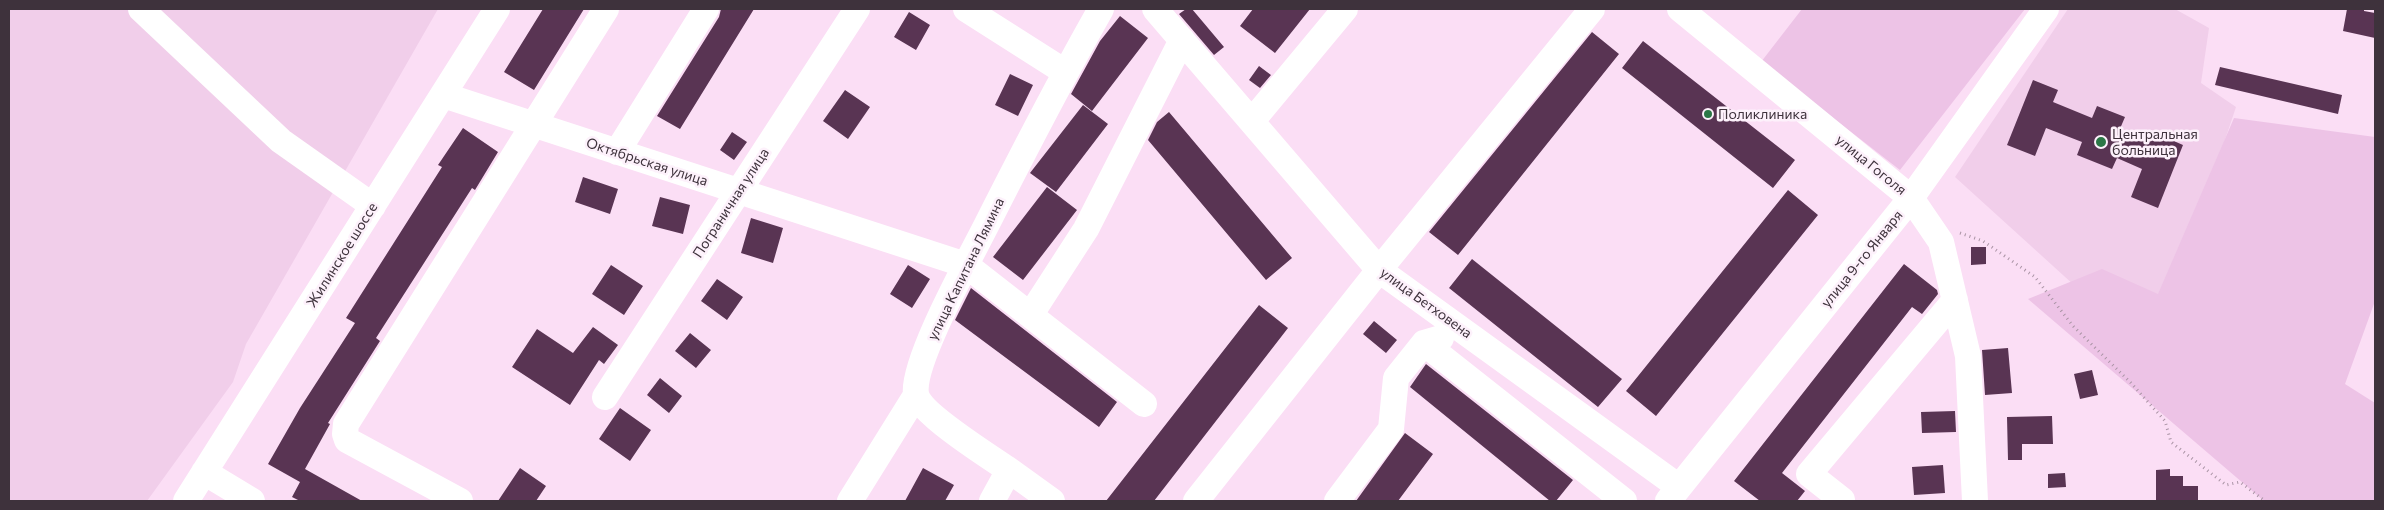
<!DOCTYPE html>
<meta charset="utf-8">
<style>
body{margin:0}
#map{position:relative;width:2384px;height:510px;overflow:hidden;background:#fbdef5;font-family:Commissioner,sans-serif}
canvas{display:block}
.frame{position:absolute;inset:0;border:10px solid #3e323c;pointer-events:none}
</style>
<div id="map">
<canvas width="2384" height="510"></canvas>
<div class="frame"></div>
</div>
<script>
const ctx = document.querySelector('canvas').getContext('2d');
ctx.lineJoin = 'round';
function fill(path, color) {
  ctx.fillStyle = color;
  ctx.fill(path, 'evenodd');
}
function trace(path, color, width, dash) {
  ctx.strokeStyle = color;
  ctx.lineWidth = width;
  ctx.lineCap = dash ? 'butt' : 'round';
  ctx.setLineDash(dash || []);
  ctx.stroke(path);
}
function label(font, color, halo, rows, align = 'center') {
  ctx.font = font + ' Commissioner,sans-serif';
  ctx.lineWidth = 5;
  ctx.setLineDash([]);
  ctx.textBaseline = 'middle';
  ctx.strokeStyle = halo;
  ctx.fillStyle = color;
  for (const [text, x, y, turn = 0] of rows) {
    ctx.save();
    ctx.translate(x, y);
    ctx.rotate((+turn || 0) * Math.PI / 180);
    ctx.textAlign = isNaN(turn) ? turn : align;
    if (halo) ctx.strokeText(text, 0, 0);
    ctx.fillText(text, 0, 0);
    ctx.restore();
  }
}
fill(new Path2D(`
 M9 9H438L246 344 233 382 147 501H9Z
 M2068 9H2175L2209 28 2201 83 2236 107 2165 319 2129 335 1955 177Z`), '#f1ceea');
fill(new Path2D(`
 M1802 9H2025L1900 170 1761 62Z
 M2234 118 2375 137V301L2345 384 2375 403V501H2264L2028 299 2102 269 2158 294Z`), '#edc3e6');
fill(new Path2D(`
 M543 9H584L534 90 504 72Z
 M721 9H754L680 129 657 116 719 17Z
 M1186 9H1192L1224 47 1214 55 1179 14Z
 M1253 9H1310L1275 53 1240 26Z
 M2347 9H2364V11L2375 13V38L2343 31Z
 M909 12 930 25 916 50 894 37Z
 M1120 16 1148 38 1092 111 1071 94 1100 41Z
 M1592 32 1619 54 1458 255 1429 232Z
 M1643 41 1795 160 1773 188 1622 68Z
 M1259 66 1271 75 1260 88 1249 80Z
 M2220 67 2342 95 2338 114 2215 85Z
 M1010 74 1033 85 1018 116 995 105Z
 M2033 80 2058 90 2053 102 2092 118 2097 106 2125 117 2119 131 2149 143 2153 132 2183 145 2158 208 2131 197 2142 169 2117 158 2112 169 2077 155 2082 142 2046 128 2035 156 2007 145Z
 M845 90 870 107 848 139 823 121Z
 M1083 105 1108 124 1056 192 1030 173Z
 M1169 112 1292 258 1266 280 1148 140 1157 122Z
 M463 128 498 152 475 190 472 188 376 338 380 341 328 423 330 424 305 469 362 501H300L292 497 300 482 268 464 300 408 355 323 346 318 442 167 438 165Z
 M732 132 747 142 734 160 720 150Z
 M583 177 618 189 610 214 575 202Z
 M1047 187 1077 210 1023 280 993 257Z
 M1788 190 1818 215 1656 416 1626 391Z
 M660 197 690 205 683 234 652 226Z
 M751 218 783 228 773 263 741 253Z
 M1971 247H1986V264L1971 265Z
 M1472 259 1622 379 1598 407 1449 288Z
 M1904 264 1937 290 1938 294 1922 314 1912 307 1782 473 1805 491 1797 501H1760L1734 481Z
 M611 265 643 286 624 315 592 294Z
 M908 265 930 279 912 308 890 294Z
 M717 279 743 297 727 320 701 301Z
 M971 288 1117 402 1099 427 955 320Z
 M1259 305 1288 328 1154 501H1106Z
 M1374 321 1397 340 1386 353 1363 334Z
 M593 327 618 345 604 364 599 360 570 405 512 367 537 329 573 353Z
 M690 333 711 350 696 368 675 351Z
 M2008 348 2012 393 1985 395 1982 350Z
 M1426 364 1573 480 1556 501H1550L1410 387Z
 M2092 370 2098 395 2080 399 2074 374Z
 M660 378 682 396 669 413 647 395Z
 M620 408 651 430 630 461 599 439Z
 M1955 411 1956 432 1922 433 1921 412Z
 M2052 416 2053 444H2022V460H2008L2007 417Z
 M1405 433 1433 454 1398 501H1356Z
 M1943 465 1945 493 1914 495 1912 467Z
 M520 468 546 486 536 501H498Z
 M923 468 954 485 945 501H905Z
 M2170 469V476H2183V486H2198V501H2156V470Z
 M2065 473 2066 487 2048 488V474Z`), '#593453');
trace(new Path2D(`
 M1960 233 1983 241 2035 277 2073 326 2131 383 2165 421 2171 442 2226 485 2240 482 2265 501`), '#aa94a5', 3, [1, 4]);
trace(new Path2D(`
 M141 9 281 141 373 206
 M966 9 1065 72
 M1155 9 1379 270 1679 487
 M1680 9 1911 198 1941 242 1968 356 1975 501
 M443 95 966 265 1144 404
 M1252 121 1345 9
 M617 152 706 9
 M1031 314 1086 229 1182 40
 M1424 343 1624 501
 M605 397 857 9
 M1009 470 1052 501
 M204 472 252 501
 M1842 500 1809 474 1955 300
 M186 501 497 9
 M460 501 347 440 345 434 346 424 606 9
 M850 501 916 395
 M992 501 1009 470C991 458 920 413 916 394 911 363 971 256 987 224 1024 151 1061 79 1101 9
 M1196 501 1379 270 1592 9
 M1337 501 1391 429 1396 378 1424 343 1441 338
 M1668 501 1911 198 2046 9`), '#fff', 26);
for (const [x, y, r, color] of [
 [1708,114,5,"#2b7746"],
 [2101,142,6,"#2b7746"]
]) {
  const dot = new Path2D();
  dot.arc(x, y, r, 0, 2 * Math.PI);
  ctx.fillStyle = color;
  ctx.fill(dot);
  trace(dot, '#fdf1fb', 2);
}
label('14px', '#3e323c', '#fdf1fb', [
 ["Поликлиника",1718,114],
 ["Центральная",2112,134],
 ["больница",2112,150]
], 'left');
label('14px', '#3e323c', '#fdf1fb', [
 ["Октябрьская улица",647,162,18],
 ["улица Гоголя",1871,165,39],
 ["Пограничная улица",731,203,-57],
 ["Жилинское шоссе",342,255,-58],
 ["улица 9-го Января",1862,259,-51],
 ["улица Капитана Лямина",966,269,-64],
 ["улица Бетховена",1426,303,36]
]);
</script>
